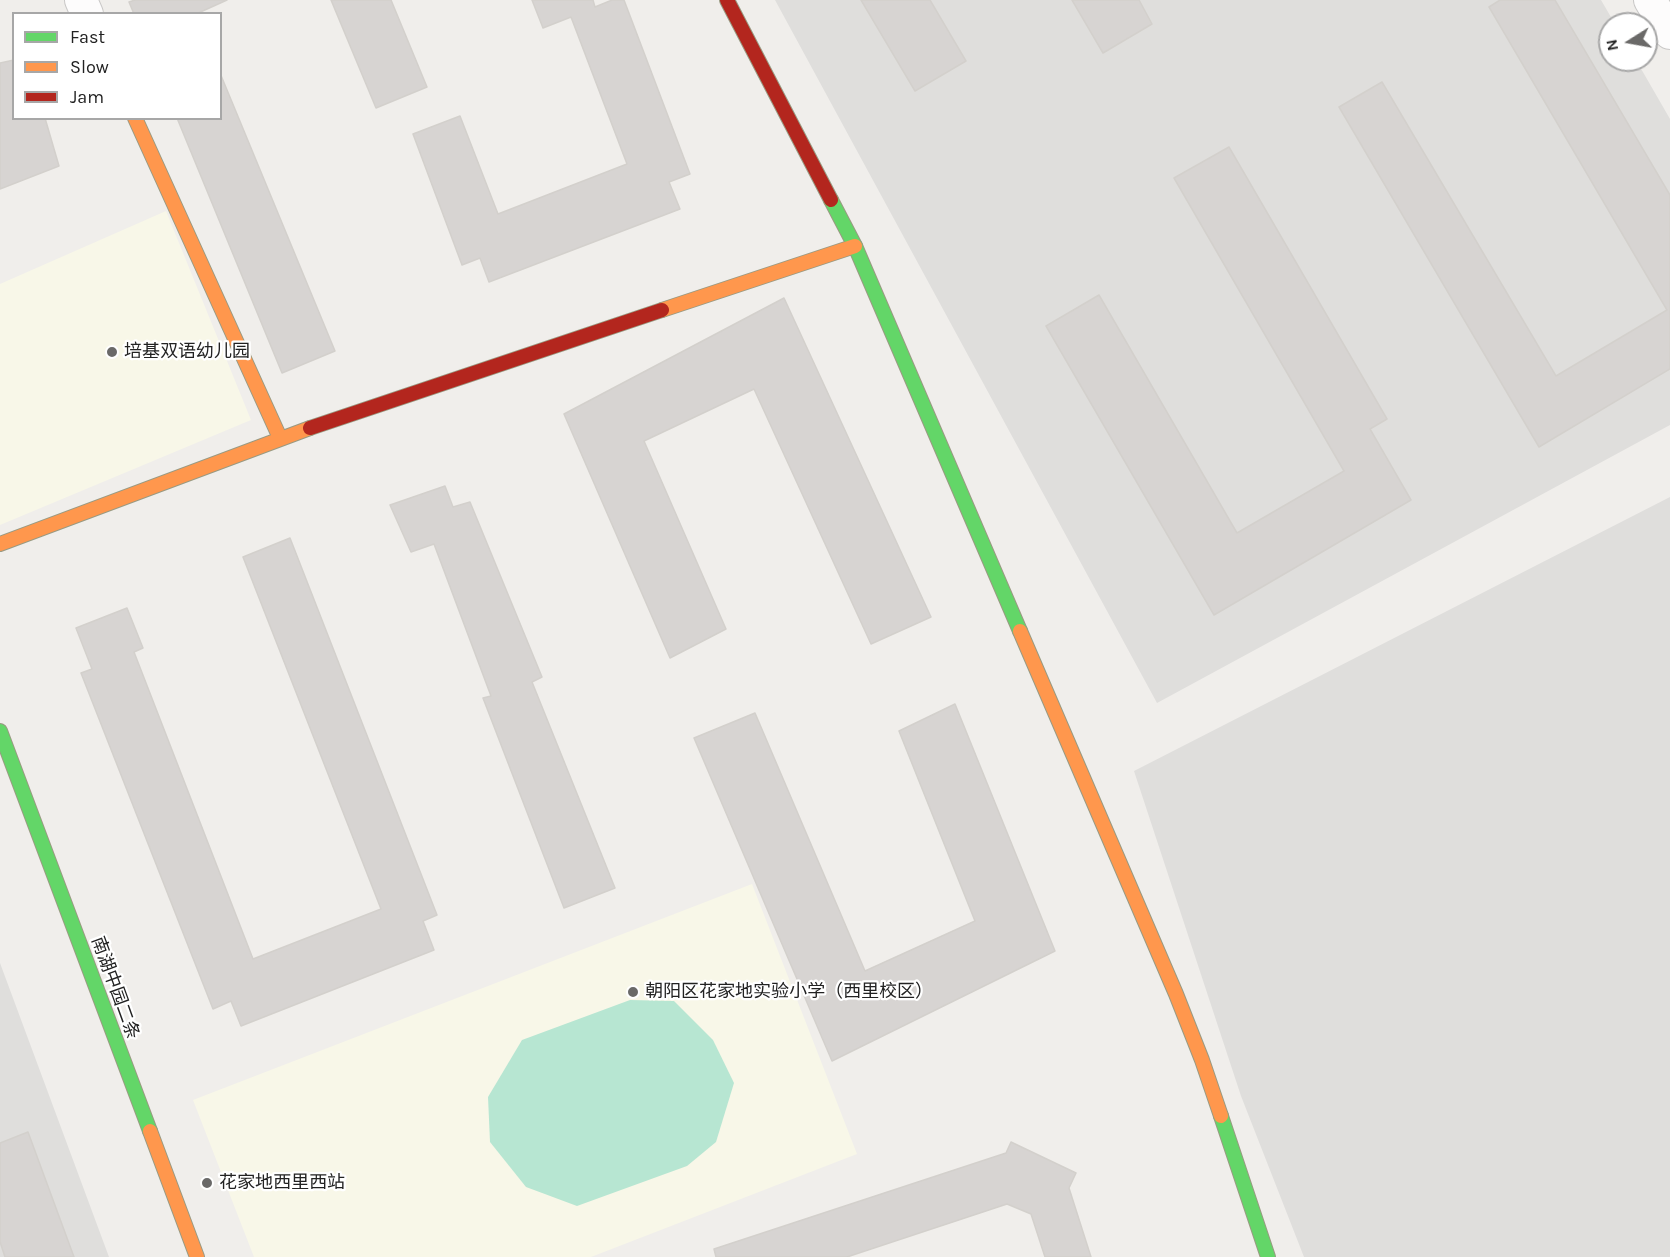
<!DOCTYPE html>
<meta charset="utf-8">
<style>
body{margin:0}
#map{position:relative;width:1670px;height:1257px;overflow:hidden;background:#f0eeeb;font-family:Karla,sans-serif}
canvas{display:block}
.legend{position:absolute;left:12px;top:12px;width:210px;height:108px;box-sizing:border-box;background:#fff;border:2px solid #a7a7a7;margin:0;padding:8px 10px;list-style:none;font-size:18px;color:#222}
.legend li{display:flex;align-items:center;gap:12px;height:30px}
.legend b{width:30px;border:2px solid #a7a7a7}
.north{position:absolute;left:1598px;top:12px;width:60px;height:60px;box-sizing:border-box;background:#fff;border:2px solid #a7a7a7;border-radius:50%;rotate:259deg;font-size:16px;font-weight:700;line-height:24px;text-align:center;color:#222}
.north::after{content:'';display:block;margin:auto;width:21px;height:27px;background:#6a6968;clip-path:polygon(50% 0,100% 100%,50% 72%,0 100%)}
</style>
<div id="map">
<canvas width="1670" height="1257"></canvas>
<ul class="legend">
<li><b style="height:8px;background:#63d668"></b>Fast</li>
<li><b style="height:8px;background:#ff974d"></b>Slow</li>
<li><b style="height:8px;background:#b3261e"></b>Jam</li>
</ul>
<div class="north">N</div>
</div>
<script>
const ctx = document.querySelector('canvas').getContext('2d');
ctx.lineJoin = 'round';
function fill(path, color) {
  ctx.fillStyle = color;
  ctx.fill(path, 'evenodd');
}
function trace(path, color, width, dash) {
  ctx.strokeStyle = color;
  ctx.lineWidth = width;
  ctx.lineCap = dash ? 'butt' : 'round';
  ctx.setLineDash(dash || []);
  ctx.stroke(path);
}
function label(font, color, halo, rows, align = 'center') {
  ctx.font = font + ' Karla,"Noto Sans SC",sans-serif';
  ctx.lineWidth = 4.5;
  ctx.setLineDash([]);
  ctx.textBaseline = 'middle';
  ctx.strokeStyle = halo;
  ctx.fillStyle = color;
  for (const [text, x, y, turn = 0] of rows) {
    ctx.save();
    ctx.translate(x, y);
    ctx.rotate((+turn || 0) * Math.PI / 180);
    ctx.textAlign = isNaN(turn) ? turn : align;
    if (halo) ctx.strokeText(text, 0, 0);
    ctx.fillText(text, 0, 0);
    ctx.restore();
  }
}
fill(new Path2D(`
 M775 0H1601L1615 24H1610V60H1636L1670 119V425L1157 703Z
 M1670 497V1257H1304L1241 1096 1134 771Z
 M0 963 109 1257H0Z`), '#dfdedc');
fill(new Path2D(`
 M166 211 251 420 0 525V284Z
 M752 884 857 1154 591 1257H254L193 1100Z`), '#f8f7e8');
fill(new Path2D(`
 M630 1000 674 1001 713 1040 734 1083 716 1142 687 1166 577 1206 526 1187 490 1142 488 1097 522 1040Z`), '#b7e6d2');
const building = new Path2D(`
 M135 0H227L196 14H134L129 2Z
 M331 0H391L427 87 376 108Z
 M532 0H593L595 7 612 0H624L690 174 669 182 680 209 489 282 480 258 462 265 413 134 460 116 498 214 627 164 571 17 543 28Z
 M861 0H930L966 61 915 91Z
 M1072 0H1139L1152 24 1103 53Z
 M1500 0H1555L1670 195V369L1539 447 1339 107 1382 82 1556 376 1667 310 1489 7Z
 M14 60V118H45L59 166 0 189V63Z
 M220 73 335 351 282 373 177 118H220Z
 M1229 147 1387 419 1370 429 1411 500 1214 615 1046 326 1099 295 1237 533 1344 471 1174 178Z
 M784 298 931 617 871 644 754 389 644 441 726 629 670 658 564 414Z
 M445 486 453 507 470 502 542 677 532 682 615 888 564 908 483 698 491 696 434 544 411 552 390 505Z
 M290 538 437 915 423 921 434 950 241 1026 231 1001 213 1009 81 673 92 669 76 628 127 608 143 648 134 652 253 959 381 909 243 557Z
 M955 704 1055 951 832 1061 694 738 755 713 865 971 975 921 899 731Z
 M28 1132 74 1257H5L0 1242V1143Z
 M1011 1142 1076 1173 1069 1188 1091 1257H1045L1031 1214 1007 1204 847 1257H716L714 1249 1006 1153Z`);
fill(building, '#d7d4d2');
trace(building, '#d3d0cc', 1.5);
const street = new Path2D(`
 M81 0 87 14
 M1650 0 1670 33`);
const fast = new Path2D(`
 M831 200 855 246 1020 631
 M0 731 150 1131
 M1221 1116 1268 1257`);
const slow = new Path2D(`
 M135 118 280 438
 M662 310 855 246
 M0 544 310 428
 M1020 631 1176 994 1202 1060 1221 1116
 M150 1131 197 1257`);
const jam = new Path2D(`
 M727 0 831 200
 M310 428 662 310`);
trace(street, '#c9c8c7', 34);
trace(fast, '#999a82', 16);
trace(slow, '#999a82', 16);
trace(jam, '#999a82', 16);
trace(street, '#fdfcfc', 32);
trace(fast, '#63d668', 14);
trace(slow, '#ff974d', 14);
trace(jam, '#b3261e', 14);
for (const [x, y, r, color] of [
 [112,352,6,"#6a6968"],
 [633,992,6,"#6a6968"],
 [207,1183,6,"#6a6968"]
]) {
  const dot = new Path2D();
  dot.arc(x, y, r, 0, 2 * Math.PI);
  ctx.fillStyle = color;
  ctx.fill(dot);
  trace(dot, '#fff', 2);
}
label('18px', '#222', '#fff', [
 ["培基双语幼儿园",124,352],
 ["朝阳区花家地实验小学（西里校区）",645,992],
 ["花家地西里西站",219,1183]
], 'left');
label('18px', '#222', '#fff', [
 ["南湖中园二条",115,988,70]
]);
</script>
